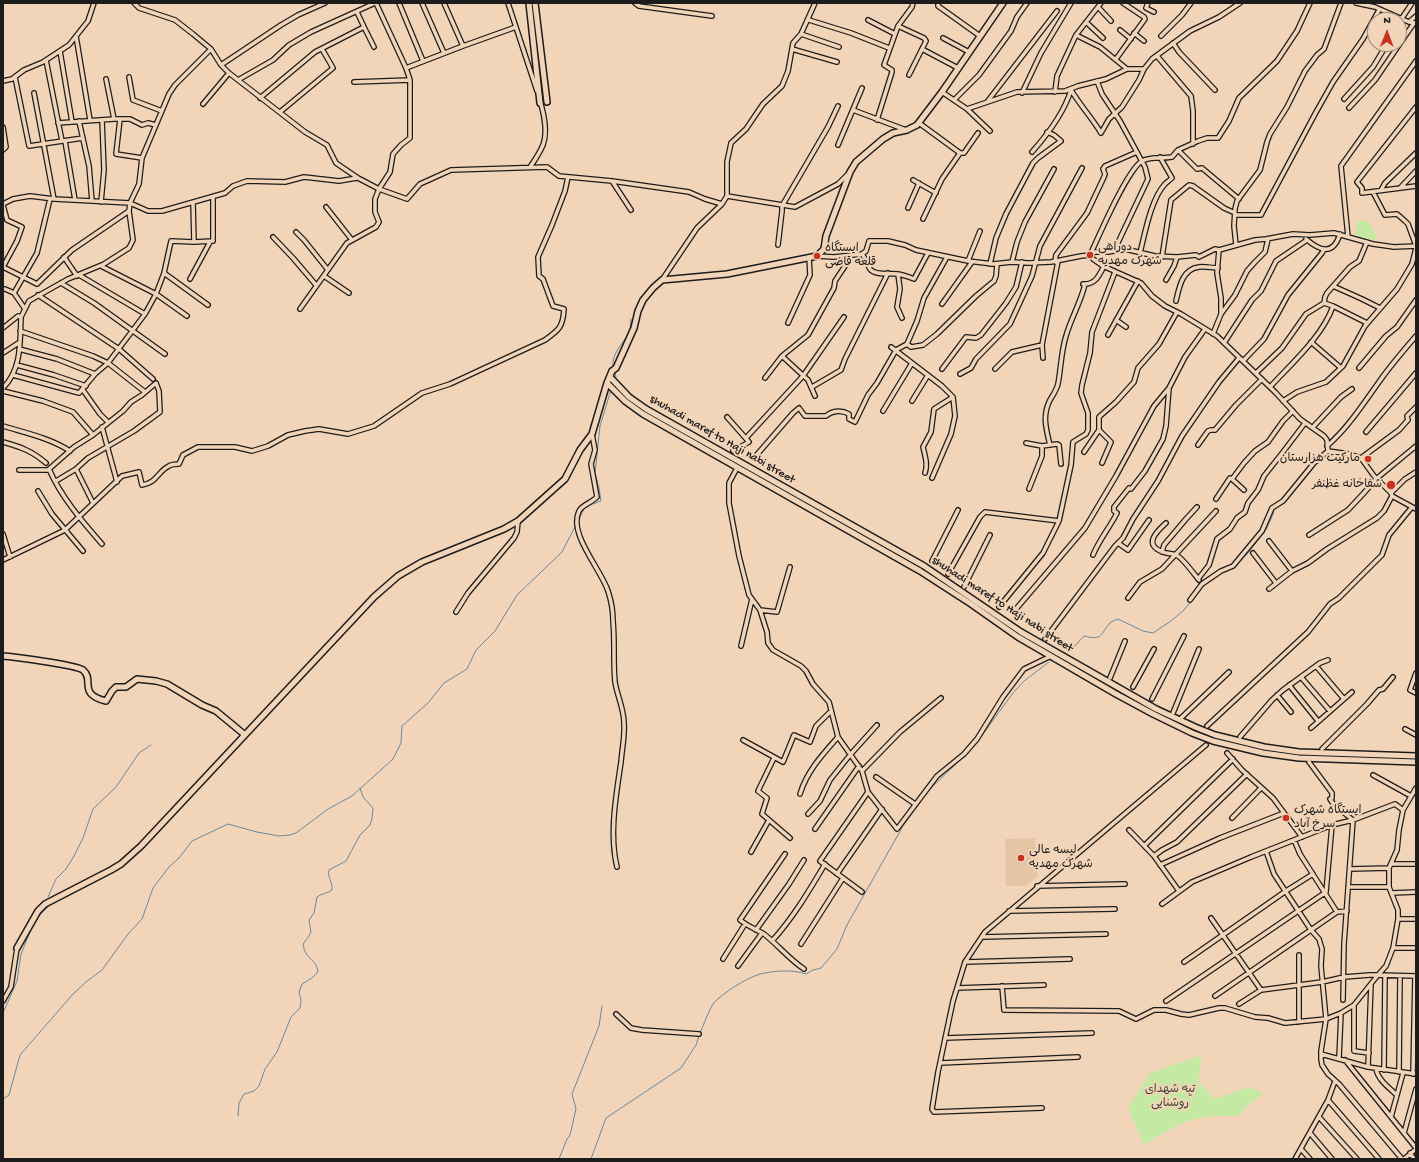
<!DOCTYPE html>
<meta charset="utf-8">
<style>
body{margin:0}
#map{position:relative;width:1419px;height:1162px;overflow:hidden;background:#f2d5b8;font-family:"Gochi Hand",sans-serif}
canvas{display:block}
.frame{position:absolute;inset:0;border:4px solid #1c1c1c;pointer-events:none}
.north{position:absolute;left:1367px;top:12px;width:40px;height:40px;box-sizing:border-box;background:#f2d5b8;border:1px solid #9c8b7a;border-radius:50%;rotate:1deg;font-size:11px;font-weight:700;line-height:16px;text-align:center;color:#1c1c1c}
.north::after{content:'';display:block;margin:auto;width:14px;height:18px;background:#c8321e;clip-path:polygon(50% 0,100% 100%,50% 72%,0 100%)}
</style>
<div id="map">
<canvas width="1419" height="1162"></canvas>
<div class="frame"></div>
<div class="north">N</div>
</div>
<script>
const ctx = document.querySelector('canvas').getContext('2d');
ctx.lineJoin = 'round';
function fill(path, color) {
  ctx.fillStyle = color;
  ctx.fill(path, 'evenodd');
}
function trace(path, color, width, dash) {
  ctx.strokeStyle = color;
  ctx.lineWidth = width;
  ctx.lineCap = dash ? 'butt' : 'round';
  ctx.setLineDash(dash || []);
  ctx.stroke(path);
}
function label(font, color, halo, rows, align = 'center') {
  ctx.font = font + ' "Gochi Hand","Playpen Sans Arabic",sans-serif';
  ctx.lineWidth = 4;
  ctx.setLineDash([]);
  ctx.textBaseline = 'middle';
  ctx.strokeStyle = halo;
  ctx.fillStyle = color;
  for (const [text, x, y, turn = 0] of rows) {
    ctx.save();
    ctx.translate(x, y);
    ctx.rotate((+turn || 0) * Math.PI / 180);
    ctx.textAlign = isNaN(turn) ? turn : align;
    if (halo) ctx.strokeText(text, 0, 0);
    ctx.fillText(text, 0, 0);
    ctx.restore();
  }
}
fill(new Path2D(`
 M1035 838 1037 877 1025 886H1006L1005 839Z`), '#e6c5a6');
fill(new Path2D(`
 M1357 221H1368L1378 240 1368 239 1366 236 1364 238 1356 236V227H1358Z
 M1202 1055 1198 1081 1215 1099 1249 1087 1263 1093 1243 1110 1239 1116C1224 1116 1209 1115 1195 1119 1178 1123 1159 1136 1144 1145L1128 1108 1150 1073Z`), '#c4e9a3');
trace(new Path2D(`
 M630 330 631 319
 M613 367C611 355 622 344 628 335
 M615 372 616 377
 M587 506 601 501 599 488 595 473 600 426 611 390
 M579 519 585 507
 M1236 565 1248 553 1267 528 1274 512
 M1071 650 1084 636C1103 641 1100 634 1110 623 1112 621 1116 620 1118 619L1143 631 1153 633 1171 621 1184 610 1206 583
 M980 738 1013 693 1024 681 1049 662
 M967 753 975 744
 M48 897 56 879 66 869 74 856 83 838 93 809 116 787 139 753 151 745
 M36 919 51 904
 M3 1013 17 981 21 954 32 927
 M700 1033C704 1024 708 1012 713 1004 722 993 747 978 760 974 773 971 792 969 806 974L813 970 821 968 837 949 847 925 903 826 928 791 962 758
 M3 1099 9 1095 20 1055 73 994 86 982 102 970 128 934 142 919 153 888 169 867 179 858 192 841 228 824 257 832 279 836 290 835 296 833 328 809 352 796 393 759 401 743 402 726 428 703 444 683 467 669 476 650 495 631 517 595 562 552 576 525
 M238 1116 239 1103 244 1094 254 1091 259 1086 265 1069 277 1052 291 1017 300 1008 301 1000 299 992 302 984 312 978 318 972C317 959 305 960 303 944L309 936 311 932 309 920 314 913 317 897C322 893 327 894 332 890 333 882 327 877 329 870L346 861 360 835 370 825 372 819 373 808 363 797 360 788
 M559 1159 567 1139 570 1135 576 1109 572 1094 599 1026 602 1006
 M591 1159 606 1118 681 1068 696 1045 699 1036`), '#66889f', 1);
const street = new Path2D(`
 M134 3 139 8 175 20 193 34 211 49 221 65 229 73 305 132 327 145 336 163 358 178 379 189 407 199 420 184 451 170 547 167 559 176 612 181 689 192 705 199 722 204
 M399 3 423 61
 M422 3 444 53
 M444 3 463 46
 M508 3 537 91
 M635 3 639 6 712 16
 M938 3V6L980 36
 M1148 3 1146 8 1154 12
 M1310 3 1297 31 1277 61 1239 98 1229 121 1218 138H1207L1198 141 1178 150 1172 157C1162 159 1152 156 1142 161 1127 170 1099 236 1090 255L1093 259 1103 266 1141 283 1152 296 1165 306 1181 314 1217 336 1275 392 1300 419 1324 436 1327 440 1328 451
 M1356 3 1375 7 1409 22 1415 23
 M1098 7 1111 21
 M1402 18 1412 3
 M809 20 851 33 889 48
 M868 20 895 34
 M1086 22 1103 38
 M1409 22 1416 16
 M898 26 924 38 926 41 909 75
 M364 27 374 47
 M1120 30 1131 39
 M1134 33 1144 41
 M801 34 839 47
 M1076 35 1100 47 1127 69
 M76 36 90 120
 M1161 36 1182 15 1191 3
 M943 38 969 52
 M1173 43 1179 52 1215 90
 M792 49 837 62
 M922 49 958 68
 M60 51 72 122
 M1157 56 1191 96 1193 111V144
 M1116 59 1145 19 1144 17 1123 3
 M46 60 62 141
 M221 65 281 25 298 15 325 3
 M406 68 463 46 516 27
 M15 77 29 146 83 138
 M129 77 133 100 162 111
 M106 79 114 119
 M238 80 273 60 289 45 311 32 375 3
 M3 81 12 79 24 70 43 62 69 45 88 21 94 3
 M1097 81 1102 94 1120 121 1145 167 1148 179 1114 251
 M354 82 410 80
 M1071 90C1080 105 1092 118 1101 133
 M942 92 967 109 1017 92 1065 91 1078 86 1106 79 1127 69H1144
 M1055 92 1057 76 1076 35 1101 3
 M34 93 54 199
 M1022 93 1041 53 1071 3
 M260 98 315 52 364 27 357 12
 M1344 99 1373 67 1387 44
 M954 100 979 75 1011 31 1017 17 1027 3
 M987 102 1057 11
 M203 104 229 73
 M1416 107 1357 182 1362 188V193L1416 186
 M1349 108 1375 80 1414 23
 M967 109 990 131
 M853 110 906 130
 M280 112 333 68 322 49
 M120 119 116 154 142 158
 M877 120 892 72V70L884 65 898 26 912 7 913 3
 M79 121 89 166 92 201
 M58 123 114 119H130L142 125 148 123 156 125
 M919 123 960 153H964L978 133
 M3 127 6 147 3 150
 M1101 133 1109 119 1122 107 1139 80 1144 69 1152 59 1190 31 1219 17 1240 3
 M65 141 75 200
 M838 145 862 88
 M1178 150 1197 169 1202 168 1239 199
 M1032 152C1048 134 1064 113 1071 90
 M530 167C535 160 540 152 543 145 548 131 544 114 540 101
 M913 180 936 193
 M612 181 631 210
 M1400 188 1416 171
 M1381 190 1385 183 1416 153
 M1373 192 1385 215 1397 214 1405 221 1408 224 1416 246
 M727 196 795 207 838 184 848 174
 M101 202 104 170 102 120
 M193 202 194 242
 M3 204 13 199 30 196 54 199 130 203 148 211H162L225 193 233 186 247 181 285 182 304 177 339 181 357 178
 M3 205 7 220 22 227 17 241 3 267
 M326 207 352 240
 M908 208 919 183
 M1235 215H1261L1315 114 1333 82 1363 39 1379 10
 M923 219 942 179 960 153
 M296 232 304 240 328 270
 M273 237 293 258 316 285
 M1348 237 1341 166 1416 61
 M1306 239C1320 251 1333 256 1340 234
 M778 245 782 211V206L828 127 838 106
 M1236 245 1234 226 1235 209 1237 201 1260 170 1267 142 1270 134 1287 107 1305 71 1317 55 1324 49 1341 3
 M1219 250 1217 273 1221 298V314
 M1140 253C1145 233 1151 199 1165 184 1167 182 1170 180 1172 178L1160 157
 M862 254C866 259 867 264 870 269 875 276 891 273 898 274 904 275 909 277 914 279L928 253
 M817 256 834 257 862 254 866 251 869 241H888L905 245 916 250 968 261 993 264 1012 262 1028 263 1051 262 1081 256 1090 255 1095 252H1108L1125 249 1155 256 1177 257 1196 255 1199 257 1215 249 1219 250 1255 240 1266 239 1293 234 1310 235 1334 233 1373 244 1394 247 1416 246
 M64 257 77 276
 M1162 257 1171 200 1189 185 1193 186 1224 208 1235 213
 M968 261 980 231
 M1012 262 1017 242 1025 222 1054 169
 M1055 262 1056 255 1087 213 1104 177 1105 174 1103 169 1105 166 1137 152
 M990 264 996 238 1006 214 1033 163 1038 158 1061 141 1054 135 1047 132
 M101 266 156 294 187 316
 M3 267 37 284 72 250 129 211
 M164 273 208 305
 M898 274 900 289 897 307 902 318
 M79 275 145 314
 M324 276 349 293
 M190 279 210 242
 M662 280 697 228 722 204 727 196V162L731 143 746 129 763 104 782 86 788 71 793 43 801 34 815 3
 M1166 280 1174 266 1177 257
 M61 283 94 303 165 354
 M1083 284C1095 285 1099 276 1104 266
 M1333 286 1362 299 1380 308
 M5 289 14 293 25 309
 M14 293 37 253 50 199
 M38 295 119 349 153 379
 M1176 301C1179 288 1182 269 1199 267 1204 266 1212 268 1218 268
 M1324 303 1325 297 1327 293 1350 267 1359 261 1367 242
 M942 304 972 262
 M300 309 347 243 376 227 379 222 375 212V199L379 189 390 172 393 154 401 145 410 138V80L406 68 376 3
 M1116 320 1126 327
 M788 323 810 275 809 257
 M3 328 18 316 21 317 29 301 68 279 104 264 129 248 133 240 129 211 130 203 139 184 142 158 169 94 175 85 211 49
 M20 331 93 356 108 363 145 392
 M1213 334 1221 314 1235 295 1247 271 1255 262 1265 252 1268 239
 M1108 335 1138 281
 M1311 342 1341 368
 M1224 343 1252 300 1261 291 1276 261 1307 240
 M907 344 911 347 923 345 937 334 976 296 994 281 996 276 997 264
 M891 347 942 386 953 397 955 416 951 434 932 478
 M19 349 57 359 95 374
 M3 353 20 342
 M782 356 808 380 815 396
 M1043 358 1042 345 1058 261
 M1243 361 1264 339 1288 295 1322 253 1324 249
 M17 365 54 375 86 386
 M1359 368 1386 336 1397 327 1416 300
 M942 369 966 337 976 338 981 335 1006 303 1016 287 1022 262
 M995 369 1012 352 1042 345
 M1256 373 1282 348 1306 314 1324 303 1333 306 1367 323
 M960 374 971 368 976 359 1010 324 1032 276 1040 246 1082 168
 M13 375 79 393 95 374 108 363 145 314 156 294 164 273 171 241 194 242 213 241V197
 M765 378 782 356 808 335 834 288 835 281 845 266 847 256
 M812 387 841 370 845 359 888 273
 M1270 387C1291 364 1323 336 1333 306
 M3 388C22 369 20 341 21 317
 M83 390 100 414 108 422
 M3 391 43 401 73 412 93 435
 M912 401 928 375
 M1283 401 1297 392 1326 382 1343 366 1365 326 1397 289 1412 264 1416 248
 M883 411 912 363
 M727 417 749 442 733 451
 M3 426C26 433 50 438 70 451
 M102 427 117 482
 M1313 427 1341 397 1352 389
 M1366 432 1416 373
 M592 434 595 450 591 464 597 497C591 503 582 505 579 511 568 534 601 569 608 591 611 600 613 612 613 621 615 641 613 662 615 682 617 695 624 709 624 723 625 736 622 749 621 762 616 796 609 834 617 867
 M746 438 803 376 844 317
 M3 442C21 447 32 451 46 463
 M1026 443 1042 446 1057 444 1059 445 1061 464
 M1050 445C1046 429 1042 415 1050 400 1053 395 1056 391 1058 384 1061 368 1061 352 1066 336 1071 318 1081 302 1085 284
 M1198 445 1208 431 1211 430H1215L1236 405 1262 379
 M1327 446C1348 428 1363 404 1379 382 1390 366 1403 351 1416 336
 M1084 452 1099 430
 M754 458 793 413 799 408 805 416H826C833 410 842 410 849 414V419L855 422 868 395 877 383 896 350 907 344 917 321 924 298 947 257
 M1361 458 1399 430 1408 420 1407 416 1416 407
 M1102 463 1111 442 1099 430V417L1116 402 1134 382 1138 368 1159 344 1177 312
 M49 469C61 497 82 521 102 544
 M76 469 93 503
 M19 470H48L74 447 93 435 123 411 131 402 142 395 156 383 159 391 160 412 134 431 88 458 76 469 56 481
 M736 470 729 483V503L739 556 749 595 760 610 767 632 768 643 773 650 801 666 806 671 813 684 829 702 838 737 862 771 868 792 897 829 937 776 964 754 977 739 1003 697 1024 669 1051 656
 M925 473C928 464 925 456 923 447L931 432 934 409 953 397
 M1232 479 1244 490
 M1029 489 1042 456V446
 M38 491 52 514 83 551
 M1391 493 1405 479 1416 472
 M1216 499 1230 478 1232 479 1244 463 1255 451 1268 442 1283 421 1293 411
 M1166 523C1156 532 1143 545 1163 552 1167 554 1172 553 1176 555 1182 557 1194 574 1199 580
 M3 534 10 557
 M1309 535 1348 510 1363 494 1376 479 1416 446
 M1269 541 1292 571
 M1118 543 1128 550 1149 520
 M1162 552 1164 545 1186 519 1197 507
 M1253 553 1276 583
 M1093 555C1099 540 1110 527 1117 513L1114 511V507L1129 488 1131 489 1145 471 1163 439 1166 426 1169 388
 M3 560 65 530 122 476 139 472 142 485C157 483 158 471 169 466 172 464 176 464 179 464L183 455 198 447H235L252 451 268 446 288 435 305 431 319 429 348 434 374 426 422 393 450 384 545 340C559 330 563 327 564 309L553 306 543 279 539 276 538 257 552 225 565 191 568 177
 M932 561 958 510
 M948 574 980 517 985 512 1059 521
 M1198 579 1209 565 1217 539 1230 529 1237 518 1245 512 1248 503 1258 490 1264 476 1283 452 1305 423
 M964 587 990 535
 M1269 589 1292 571 1308 563 1327 549 1377 518 1384 511 1392 496
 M1128 598 1140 582 1162 569 1216 511
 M1190 600 1202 584 1221 571 1233 566 1262 531 1272 508 1283 501 1314 463 1328 451 1349 454 1361 458 1374 476 1391 493 1392 496 1416 509
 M999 607 1043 553 1059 521 1071 465 1073 442 1086 434 1088 430V413L1081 393 1082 385 1090 353 1092 332 1115 272
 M1016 609 1085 528 1116 476 1154 406 1169 388 1185 357 1205 329
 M760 610 777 612 790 567
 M456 612 468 593 514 538 517 532 518 521
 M1045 639 1115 546 1123 538 1133 519 1158 481 1182 436 1219 382 1239 358
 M741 646 752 599
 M1316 666 1344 699
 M1416 673 1410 690 1416 693
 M1301 677 1330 711
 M1110 678 1125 641
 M1289 685 1318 721
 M1133 687 1154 649
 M1277 695 1291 712
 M1152 699 1184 636
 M1173 713 1199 649
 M1180 719 1229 672
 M1207 726 1308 632 1330 604 1339 598 1382 555 1389 535 1412 507
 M1311 728 1352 692
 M1405 729 1416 735
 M1240 737 1272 700 1283 690 1320 663 1328 660
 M743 740 783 762 794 735 810 742 816 726 831 711
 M1322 749 1367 704 1379 690 1383 689 1393 677
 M1227 753 1242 770 1273 798 1302 837
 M774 758 758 791 767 798 762 814 790 838
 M1309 762 1332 793V798L1330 799 1334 805 1353 820 1344 944 1343 1000
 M862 771 900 732 941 698
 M1373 775 1411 796
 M876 777 915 804
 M800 794C807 771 823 754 838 737
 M808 814 820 801 830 780 850 755 877 725
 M1232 818 1261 788
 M815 829 859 766
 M1129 830 1154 856 1179 891
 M1294 840 1300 854 1337 912
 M1145 845 1233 759
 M1266 851 1274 874 1311 930 1319 939 1322 949 1321 966 1326 1019 1321 1051V1059L1322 1065 1328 1074 1339 1084 1402 1159
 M751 852 769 820
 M785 854 740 920C747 926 756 929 764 934 778 945 789 959 804 969
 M1154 856 1162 850 1177 842 1247 774
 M1392 864H1416
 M1160 865 1220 838 1284 813
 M1350 869 1389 868
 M837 874 882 809
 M1037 886 1125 884
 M1348 887H1389
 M862 892 820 861 868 792
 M1392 893 1416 892
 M1162 904 1192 882 1251 857 1332 825 1353 820 1395 804 1403 810
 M1009 911 1115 909
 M1211 918 1261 990
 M1398 919H1416
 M756 930 789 884 804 860
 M982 937 1106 934
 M772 941C793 918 809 891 825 864
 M801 944 843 878
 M1393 948H1416
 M723 959 745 924
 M965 962 1070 959
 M1184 962 1286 891 1313 874
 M738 966 762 933
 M1002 986 1004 1010 1119 1011 1136 1019 1154 1010H1166L1181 1014 1189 1015 1219 1008H1225L1255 1017 1268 1018 1285 1023 1326 1019 1341 1013 1354 1005 1378 975 1416 976
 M957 988 1044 985
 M1215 996 1337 912 1347 911
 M3 1001 11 987 17 948
 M1166 1001 1326 892 1332 825
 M1239 1004 1261 990 1322 982 1344 977 1370 975H1378L1386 966 1393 948 1398 919V910L1389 887V868L1397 850 1399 830 1403 810 1416 788
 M1354 1005V1051L1369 1053
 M616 1014 631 1028 642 1030 699 1034
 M1299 1022V955
 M945 1038 1092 1033
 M1321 1054 1368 1067 1416 1074
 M1339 1058 1341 1013
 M1345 1060 1416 1148
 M940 1063 1078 1057
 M1368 1067 1371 984
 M1376 1068C1377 1079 1389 1088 1397 1095
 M1384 1070 1385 975
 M1399 1072 1400 976
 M1413 1074 1415 976
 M1328 1100 1379 1159
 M1042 1108 934 1112 932 1109 938 1072 953 1001 965 962 985 932 1206 745
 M1319 1117 1357 1159
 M1391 1117 1403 1073
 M1310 1133 1332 1159
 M1404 1133 1416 1089
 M1301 1149 1310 1159
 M1410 1153 1414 1159
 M1295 1159 1328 1100 1335 1081
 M1404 1159 1416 1149`);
const secondary = new Path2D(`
 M529 3 540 103
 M535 3 547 102
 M610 377 629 397 646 409 924 566 1021 632 1070 660 1156 709 1195 727 1215 735 1264 747 1299 752 1416 756
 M607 383 625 401 643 414 920 571 971 604 1018 637 1116 694 1153 714 1192 733 1213 741 1263 753 1299 758 1416 762
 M3 656C15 657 76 665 83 670 95 680 77 694 106 701L112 691 116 687H126L137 679 156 681 167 684 202 705 216 711 245 735
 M17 948 38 911 45 904 111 870 121 864 141 846 374 597 398 576 422 562 504 529 518 521 565 479 580 450 592 434 607 383 612 371 616 368 634 328 638 311 643 300 653 288 662 280 727 274 817 256 824 249 826 236 850 172 856 162 883 139 893 133 907 130 917 125 942 92 1003 3`);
trace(street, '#1c1c1c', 6);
trace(secondary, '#1c1c1c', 8);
trace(street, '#f2d5b8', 3.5);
trace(secondary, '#f2d5b8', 5);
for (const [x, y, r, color] of [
 [1090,255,4,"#c8321e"],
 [817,256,4,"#c8321e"],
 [1368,459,4,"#c8321e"],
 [1391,485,5,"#c8321e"],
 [1286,818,4,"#c8321e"],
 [1021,858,4,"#c8321e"]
]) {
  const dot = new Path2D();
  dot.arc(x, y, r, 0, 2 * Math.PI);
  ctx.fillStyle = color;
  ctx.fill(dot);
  trace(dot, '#f2d5b8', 1.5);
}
label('12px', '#1c1c1c', '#f2d5b8', [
 ["دوراهی",1098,248],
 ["شهرک مهدیه",1098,262],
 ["ایستگاه",825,249],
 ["قلعه قاضی",825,263],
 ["مارکیت هزارستان",1360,459,"right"],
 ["شفاخانه غظنفر",1382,485,"right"],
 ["ایستگاه شهرک",1294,811],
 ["سرخ آباد",1294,825],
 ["لیسه عالی",1029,851],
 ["شهرک مهدیه",1029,865]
], 'left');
label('12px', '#1c1c1c', '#f2d5b8', [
 ["shuhadi maref to Haji nabi street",722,440,30],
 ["shuhadi maref to Haji nabi street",1002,605,33]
]);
label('12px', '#3e4537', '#f2d5b8', [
 ["تپه شهدای",1170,1090],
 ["روشنایی",1170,1104]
]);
</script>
